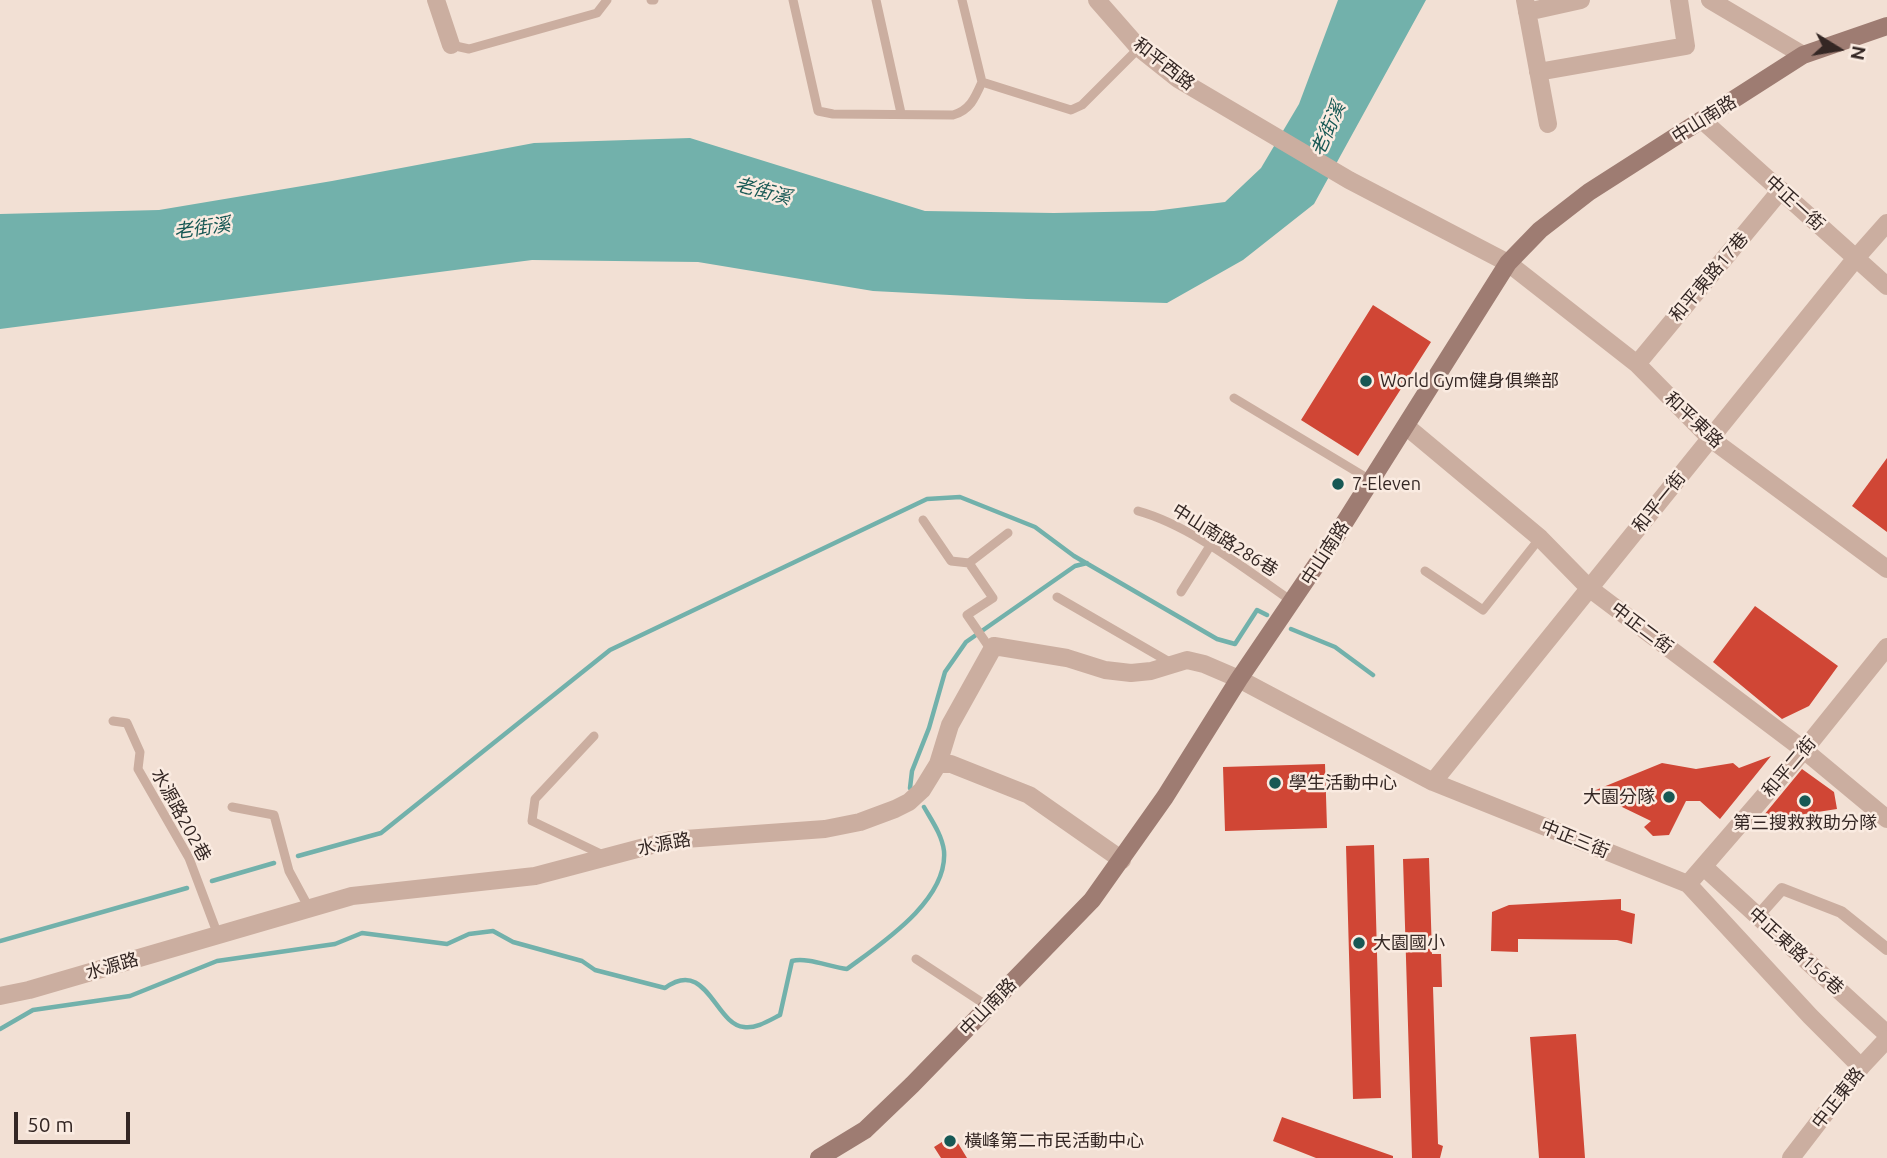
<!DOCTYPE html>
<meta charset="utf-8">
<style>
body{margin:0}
#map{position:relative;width:1887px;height:1158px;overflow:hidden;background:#f2e0d4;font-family:Ubuntu,sans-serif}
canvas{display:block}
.north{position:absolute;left:1803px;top:14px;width:70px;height:70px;-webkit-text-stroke:5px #faebe1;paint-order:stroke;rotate:101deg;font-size:19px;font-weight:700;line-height:28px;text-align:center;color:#342724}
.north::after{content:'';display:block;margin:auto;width:24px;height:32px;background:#342724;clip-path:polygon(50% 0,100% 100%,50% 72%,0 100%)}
.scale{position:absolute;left:14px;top:1112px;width:116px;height:32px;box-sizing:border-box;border:4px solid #342724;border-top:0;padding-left:9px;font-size:21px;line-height:24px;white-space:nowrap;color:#342724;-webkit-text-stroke:5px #faebe1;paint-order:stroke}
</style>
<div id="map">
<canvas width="1887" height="1158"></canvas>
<div class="north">N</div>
<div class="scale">50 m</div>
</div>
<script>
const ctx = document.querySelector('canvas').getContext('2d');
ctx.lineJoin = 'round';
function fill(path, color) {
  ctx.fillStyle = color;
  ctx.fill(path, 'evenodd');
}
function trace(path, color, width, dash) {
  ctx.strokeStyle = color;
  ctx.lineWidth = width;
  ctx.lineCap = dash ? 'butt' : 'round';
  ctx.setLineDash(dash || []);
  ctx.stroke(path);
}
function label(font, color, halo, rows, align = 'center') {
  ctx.font = font + ' Ubuntu,"Noto Sans TC",sans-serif';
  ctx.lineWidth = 5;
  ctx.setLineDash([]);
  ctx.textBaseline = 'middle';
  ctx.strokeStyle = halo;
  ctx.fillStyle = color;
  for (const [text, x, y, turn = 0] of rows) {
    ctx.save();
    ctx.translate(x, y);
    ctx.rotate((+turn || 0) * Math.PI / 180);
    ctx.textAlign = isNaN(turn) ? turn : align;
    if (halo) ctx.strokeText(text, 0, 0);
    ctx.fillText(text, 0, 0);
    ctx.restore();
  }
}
fill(new Path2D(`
 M1338 0H1426L1314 204 1243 260 1167 303 1027 299 873 291 698 262 532 260 0 329V214L159 210 332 181 534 143 690 138 925 211 1054 213 1154 211 1225 202 1261 168 1299 104Z`), '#72b1ab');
trace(new Path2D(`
 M1291 629 1335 647 1373 675
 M910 788 912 771 929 728 945 672 966 642 1075 566 1087 563
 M298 856 381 833 610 650 927 499 960 497 1035 527 1074 556 1217 639 1235 644 1257 610 1267 615
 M212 881 274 863
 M0 941 187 888
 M0 1029 33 1010 130 996 217 961 335 944 362 933 447 944 469 934 493 931 513 942 582 961 595 970 665 988C707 957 715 1025 744 1027 756 1029 770 1020 780 1015L792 961C807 957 830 967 847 969 882 943 948 900 944 851 942 835 932 821 924 807`), '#72b1ab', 4.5);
fill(new Path2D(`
 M1373 305 1431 342 1358 456 1301 420Z
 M1887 458V532L1852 506Z
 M1755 606 1838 666 1809 706 1782 719 1713 662Z
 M1771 756 1720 819 1700 801H1686L1669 835 1653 836 1644 827 1651 821 1591 792 1662 763 1696 769 1733 763 1739 768Z
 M1325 764 1327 828 1225 831 1223 767Z
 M1802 769 1834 792 1837 809 1759 821Z
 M1374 845 1381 1098 1353 1099 1346 846Z
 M1429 858 1432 954H1441L1442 987H1433L1438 1144 1443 1146 1440 1158H1412L1403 859Z
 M1621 899V910L1635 914 1632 944 1617 940 1518 939V952L1491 951 1492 912 1509 905Z
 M1576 1034 1585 1158H1539L1530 1037Z
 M1282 1117 1393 1156V1158H1316L1273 1141Z
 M953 1135 967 1158H941L934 1147Z`), '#d04635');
trace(new Path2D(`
 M651 0H654
 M793 0 818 111 833 114 953 115C970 110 975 98 982 82
 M876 0 901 113
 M962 0 982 82
 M451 45 469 49 597 13 607 0
 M982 82 1071 110 1082 105 1139 48
 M1234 398 1372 481
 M1138 511C1192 526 1246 570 1293 602
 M923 520 951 561 969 563 993 598 967 615 991 650
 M969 563 1008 533
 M1425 571 1483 610 1540 538
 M1181 592 1210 546
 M1057 597 1171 663
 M113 721 127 723 140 752 138 769 189 858 218 935
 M594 736 535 799 532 821 603 855
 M232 807 274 815 289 871 309 908
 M916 959 989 1007`), '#cbaea0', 9);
trace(new Path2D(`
 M1758 916 1782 889 1841 912 1887 949`), '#cbaea0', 12);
trace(new Path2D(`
 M436 0 451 45
 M1525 0 1548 124
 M1710 0 1803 55
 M1527 12 1581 0
 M1538 72 1686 46 1679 0
 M1702 120 1887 286
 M1508 263 1637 364 1711 439 1887 569
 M1637 364 1781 190
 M1407 427 1540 538 1589 588 1804 750 1887 819
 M938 764H951L1029 795 1122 860
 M1433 782 1856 258 1887 223
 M1704 867 1887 1034
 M1688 884 1804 750 1887 647
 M0 996 29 990 352 896 535 876 671 840 825 829 860 822 895 809 909 802 922 790 938 764 950 725 994 646 1067 658 1105 670 1131 673 1151 671 1187 660 1204 664 1239 679 1433 782 1688 884 1810 1016 1861 1067`), '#cbaea0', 18);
trace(new Path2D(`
 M1097 0 1139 48 1178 79 1349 180 1508 263
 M1791 1158 1861 1067 1887 1039`), '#cbaea0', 18);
trace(new Path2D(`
 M819 1158 865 1130 912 1085 1092 900 1165 797 1239 679 1336 536 1508 263 1540 230 1589 192 1803 55 1887 26`), '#9e7c72', 18);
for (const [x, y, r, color] of [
 [1366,381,7,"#175854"],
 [1338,484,7,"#175854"],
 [1275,783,7,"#175854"],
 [1669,797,7,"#175854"],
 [1805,801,7,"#175854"],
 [1359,943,7,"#175854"],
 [950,1141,7,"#175854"]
]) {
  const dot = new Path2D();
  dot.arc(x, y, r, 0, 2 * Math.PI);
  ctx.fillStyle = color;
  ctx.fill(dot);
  trace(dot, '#faebe1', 2.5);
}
label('18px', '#342724', '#faebe1', [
 ["和平西路",1164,64,38],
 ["中山南路",1704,119,-32],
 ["中正一街",1795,203,42],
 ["和平東路17巷",1709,277,-50],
 ["和平東路",1694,420,43],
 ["和平一街",1659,502,-51],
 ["中山南路286巷",1225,540,32],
 ["中山南路",1325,553,-57],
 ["中正二街",1642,628,37],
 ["和平二街",1789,767,-50],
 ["水源路202巷",181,815,61],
 ["中正三街",1575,839,22],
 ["水源路",664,844,-11],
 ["中正東路156巷",1796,951,42],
 ["水源路",112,966,-16],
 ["中山南路",988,1007,-46],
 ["中正東路",1838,1098,-52]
]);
label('18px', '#342724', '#faebe1', [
 ["World Gym健身俱樂部",1380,381],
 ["7-Eleven",1352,484],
 ["學生活動中心",1289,783],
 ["大園分隊",1655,797,"right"],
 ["第三搜救救助分隊",1805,823,"center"],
 ["大園國小",1373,943],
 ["橫峰第二市民活動中心",964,1141]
], 'left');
label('italic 19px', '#175854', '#faebe1', [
 ["老街溪",1328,129,-66],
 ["老街溪",763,191,15],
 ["老街溪",202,228,-8]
]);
</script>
